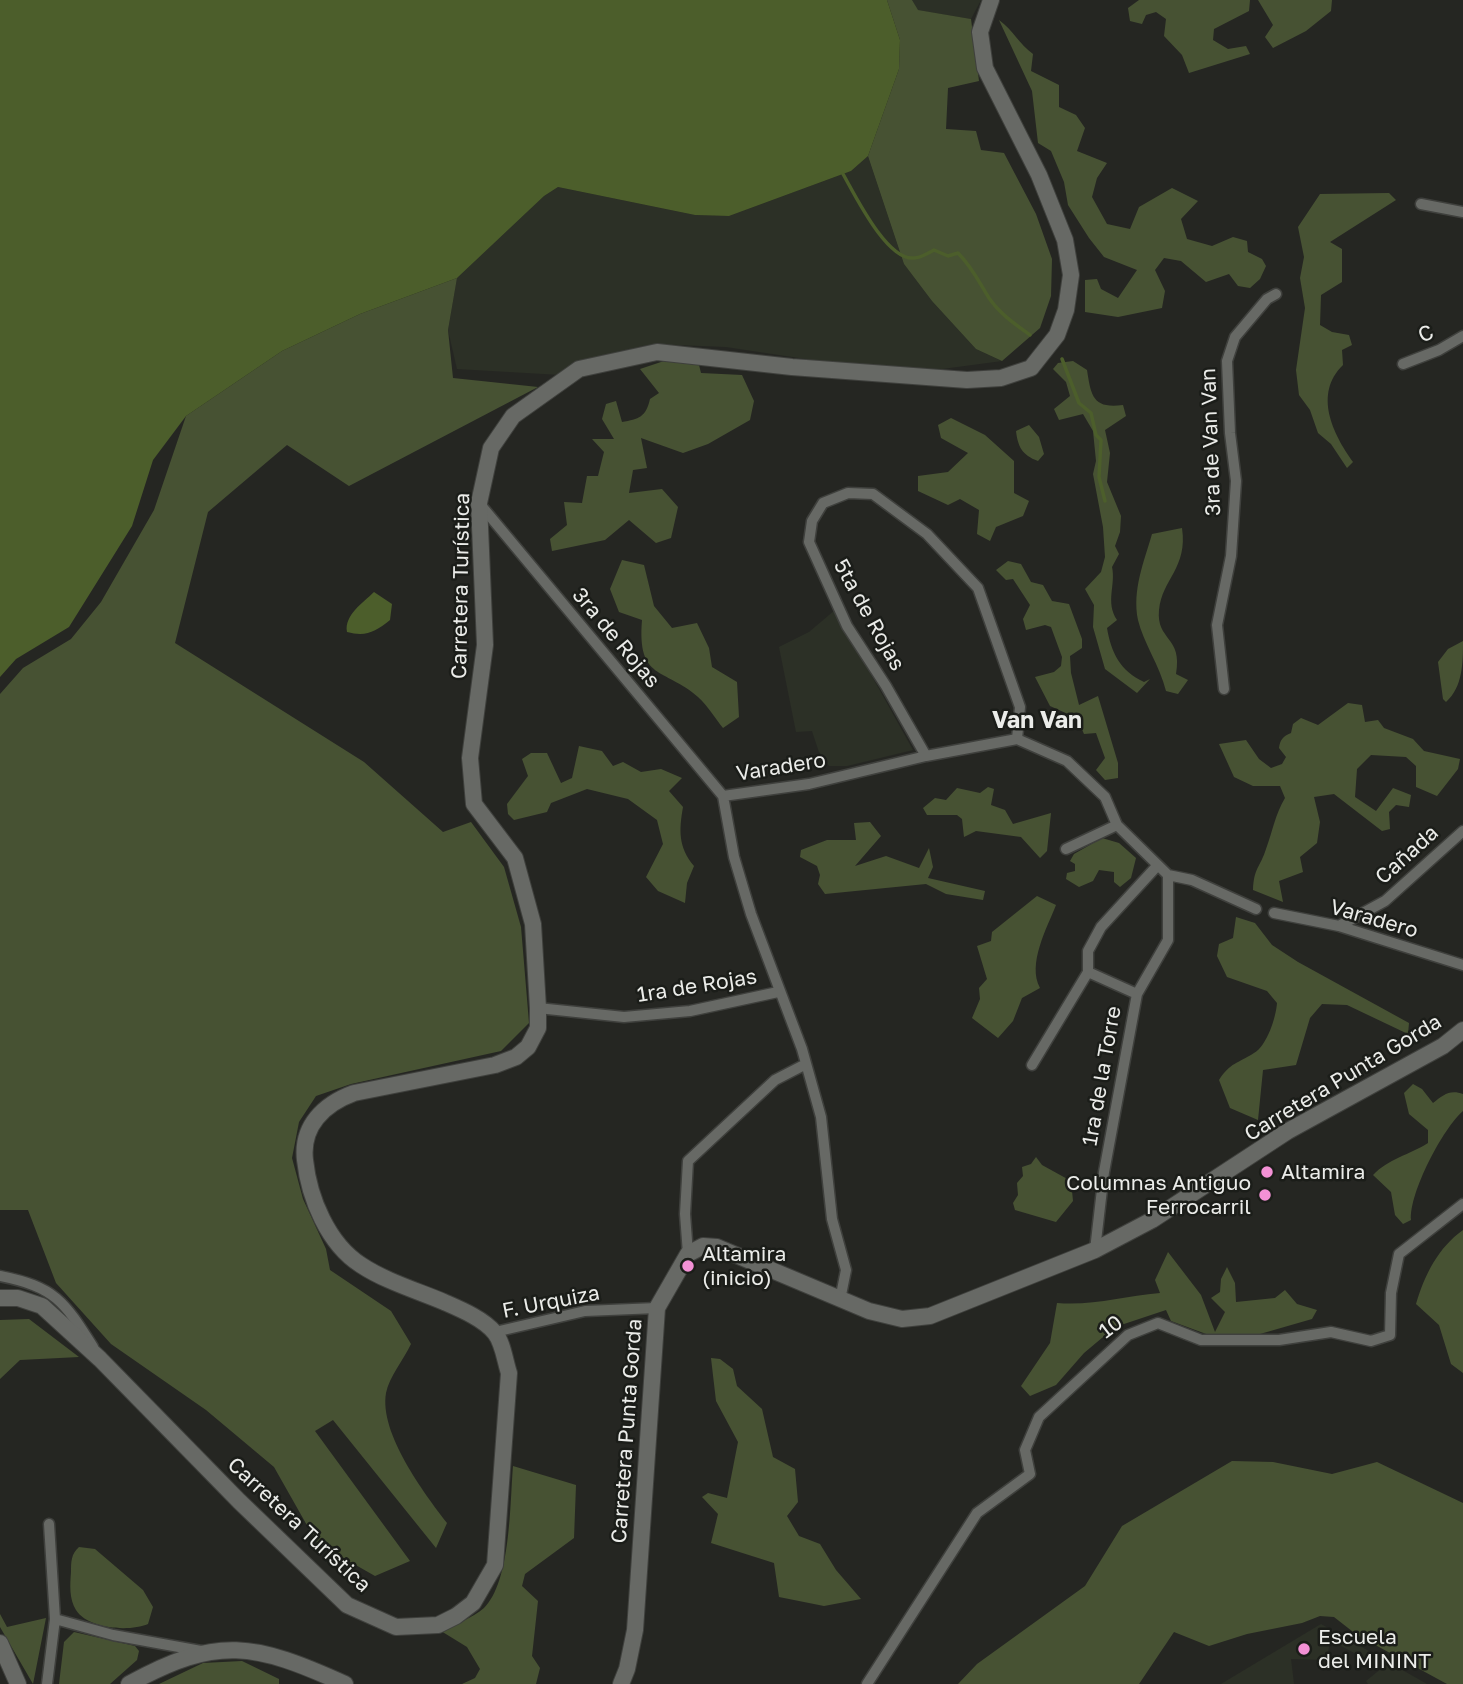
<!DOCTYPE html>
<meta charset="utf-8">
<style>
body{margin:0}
canvas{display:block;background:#252622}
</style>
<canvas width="1463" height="1684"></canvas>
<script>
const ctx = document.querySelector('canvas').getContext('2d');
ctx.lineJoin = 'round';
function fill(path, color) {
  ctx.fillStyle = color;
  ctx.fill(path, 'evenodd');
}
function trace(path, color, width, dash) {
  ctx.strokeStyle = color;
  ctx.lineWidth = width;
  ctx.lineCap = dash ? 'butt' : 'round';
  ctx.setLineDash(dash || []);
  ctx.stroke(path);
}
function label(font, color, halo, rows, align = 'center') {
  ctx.font = font + ' "Golos Text",sans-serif';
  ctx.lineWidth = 5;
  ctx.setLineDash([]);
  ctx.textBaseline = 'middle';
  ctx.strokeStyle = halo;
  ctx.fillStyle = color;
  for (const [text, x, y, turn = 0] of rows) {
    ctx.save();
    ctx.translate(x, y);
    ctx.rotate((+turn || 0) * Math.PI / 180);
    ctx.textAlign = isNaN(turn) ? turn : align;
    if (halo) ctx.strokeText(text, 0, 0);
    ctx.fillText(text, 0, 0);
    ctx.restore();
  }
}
fill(new Path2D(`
 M912 0H981L971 19 917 10Z
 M868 156 904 264 932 301 976 349 1002 361 942 369 852 366 726 347 652 344 577 361 561 375 457 369 448 330 457 278 544 196 558 187 695 215 729 216 851 171Z
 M835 610 913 750 847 766H829L819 752 812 731 796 732 779 647 809 632Z
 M1321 1624 1427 1684H1368L1366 1681 1382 1668 1330 1640 1327 1660 1291 1659 1294 1684H1221Z`), '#2c3026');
fill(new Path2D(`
 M887 0H912L918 10 971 19 979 81 948 88 946 129 976 131 981 150 1004 153 1036 214 1052 259 1051 296 1040 328 1002 361 976 349 932 301 904 264 868 156 899 69 900 40Z
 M1139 0H1250L1249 11 1214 29 1213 40 1228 49 1246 46 1250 54 1189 73 1182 55 1164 36 1166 19 1156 12 1146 15 1142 24 1130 21 1128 8Z
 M1258 0H1332L1331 11 1306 31 1273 48 1265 37 1273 25Z
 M999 20C1014 31 1019 44 1033 54L1031 71 1059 85V107L1076 115 1085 128 1077 151 1107 163 1097 178 1092 197 1107 224 1130 229 1139 207 1172 188 1198 201 1181 219 1187 239 1212 246 1233 237 1247 241 1248 252 1262 259 1266 266 1260 279 1250 288 1238 286 1229 274 1206 282 1181 261 1164 258 1155 270 1165 291 1162 308 1118 317 1085 312V280L1097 279 1101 289 1118 298 1137 270 1104 257 1089 238 1068 205 1064 182 1051 151 1038 143 1032 91Z
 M1389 193 1396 200 1330 242 1342 249V282L1321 295 1320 325 1332 332 1349 335 1352 345 1342 350 1343 365C1313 394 1333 434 1353 462L1347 468 1331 444 1318 433 1310 410 1299 395 1296 370 1305 308 1300 278 1304 257 1298 227 1320 194Z
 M457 278 448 330 453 378 538 387 349 486 287 445 208 512 175 643 364 762 443 832 471 822 504 867 521 927 529 1023 501 1051 351 1084 316 1096 299 1122 292 1158 303 1199 326 1249 330 1270 391 1311 411 1344C404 1359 389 1377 386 1393 379 1433 424 1493 447 1523L436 1548 333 1420 315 1431 410 1561 375 1576 317 1543 274 1467 206 1410 111 1344 56 1283 28 1210H0V694L23 668 71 639 101 602 154 510 186 416 282 351 360 314Z
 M664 361 699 365 701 373 742 375 754 401 750 420 708 444 683 453 641 438 647 468 633 470 629 493 662 489 678 507 671 538 656 543 629 520 605 540 552 551 550 539 567 525 564 502 582 503 587 476H598L604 452 592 439H614L602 419 606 404 616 401 622 422C639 419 646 417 650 399L659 393 640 369Z
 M1073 361 1087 370C1091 396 1093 409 1123 405L1126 416 1105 430 1110 453 1107 482 1121 516 1120 532 1115 546 1119 554 1112 567C1116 585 1105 602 1117 620L1107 628C1111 652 1120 671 1144 682L1150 679 1137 693 1105 669 1093 627 1094 605 1085 589 1101 572 1105 557 1103 527 1093 474 1096 461 1093 431 1083 414 1059 420 1054 409 1070 396 1066 382 1053 369 1058 363Z
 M951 418 985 435 1014 461V493L1029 501 1023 516 996 527 990 541 977 534 979 510 960 499 948 505 918 491V476L948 472 968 453 941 438 938 425Z
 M1029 425 1039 437 1044 454 1038 461C1022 455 1018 447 1016 431Z
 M1182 528C1188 568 1162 579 1159 610 1156 641 1183 636 1176 674L1188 680 1178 694 1166 691C1160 666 1143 642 1138 620 1132 590 1144 562 1152 534Z
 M622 560 644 565 654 606 672 628 697 623 709 648 712 667 737 682 739 717 723 728C715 718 708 706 698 697 664 667 637 681 642 620L619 612 610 589Z
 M1008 561 1021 564 1031 582 1043 585 1052 601 1069 604 1082 639V648L1070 656 1071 673 1079 705 1098 696 1118 763V778L1105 780 1096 770 1105 758 1096 733 1084 734 1077 718 1050 706 1035 677 1054 672 1061 666 1062 657 1051 627 1045 625 1026 630 1023 619 1030 605 1013 579 1006 580 996 570Z
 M1463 641C1463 662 1463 687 1446 702L1443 699 1438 662 1448 649Z
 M1348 703 1362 705 1365 722 1378 720 1384 728 1413 739 1424 751 1460 759 1458 769 1437 796 1416 787V766L1406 757 1371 755 1357 769 1355 797 1376 811 1393 788 1411 795 1409 807 1396 805 1389 812 1390 829 1382 831 1334 794 1314 797 1320 822 1317 843 1300 857 1303 872 1279 881 1283 902 1253 890C1254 867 1260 868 1266 849 1273 830 1275 815 1285 798L1280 786H1253L1234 777 1219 744 1246 740 1259 759 1271 768 1282 764 1286 757 1279 748C1280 740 1283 736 1291 733L1293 724 1301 718 1318 725Z
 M579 746 602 751 613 766 623 762 641 772 661 769 682 778 669 791 683 807C679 830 678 847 694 866L687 883 685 903 658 891 646 877 663 844 657 820 628 799 587 789 551 803 547 812 514 820 508 814 507 804 528 776 522 759 531 753H547L561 783 572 778Z
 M988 787 994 789 991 805 1005 810 1013 824 1051 813 1047 851 1040 858 1021 837 976 831 964 837 962 819 957 815H927L923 808 935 798 946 800 957 788 980 793Z
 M870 822 881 836 855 866 886 856 919 868 929 848 933 867 928 878 985 891 983 900 946 894 926 884 825 894 818 884 820 875 817 866 800 857 801 850 827 840H856L854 823Z
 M1102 838 1119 843 1136 858 1131 878 1120 887 1114 882V872L1099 870 1093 881 1079 887 1066 879 1067 873 1075 871V864L1070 861 1074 854Z
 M1037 896 1056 905C1047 928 1027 964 1040 988L1022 998 1013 1021 998 1038 972 1018 980 999 979 988 987 979 977 946 991 941 992 932Z
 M1236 917 1255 923 1272 945 1298 962 1409 1023 1408 1034 1347 1005 1322 1004 1310 1018 1296 1065 1263 1070 1258 1120 1230 1108 1219 1080C1231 1062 1237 1064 1254 1053 1267 1046 1276 1017 1277 1003L1267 991 1227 977 1217 956 1219 944 1233 938Z
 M1413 1084 1422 1089 1433 1103C1443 1095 1450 1089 1463 1094V1111C1443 1128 1409 1193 1411 1220L1403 1224 1395 1215 1391 1192 1373 1175C1388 1159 1409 1155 1428 1143V1130L1409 1114 1404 1093Z
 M1036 1157 1042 1165 1071 1181 1073 1201 1056 1222 1015 1210 1013 1203 1018 1195 1017 1183 1023 1176 1022 1167 1031 1164Z
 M1463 1230V1373L1451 1364 1439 1325 1416 1304C1425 1274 1438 1248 1463 1230Z
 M1168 1252 1201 1295 1215 1332 1225 1312 1211 1298 1220 1292 1221 1279 1227 1267 1235 1283 1236 1302 1275 1298 1285 1290 1297 1304 1317 1310 1312 1319 1260 1334 1217 1338 1171 1321 1166 1310 1115 1327 1084 1353 1056 1385 1030 1396 1021 1386 1050 1343 1057 1303C1093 1306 1124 1296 1160 1293L1155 1280Z
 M29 1319 79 1357 20 1360 0 1379V1320Z
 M711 1358 720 1359 733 1369 737 1386 762 1409 773 1457 795 1469 798 1502 787 1516 799 1536 820 1544 836 1570 861 1599 824 1606 779 1597 774 1563 711 1543 718 1514 702 1497 708 1493 727 1498 738 1442 716 1401Z
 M1232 1461 1273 1462 1332 1474 1377 1462 1463 1503V1684H1447L1357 1635 1334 1617 1320 1616 1302 1623 1247 1634 1209 1646 1174 1632 1139 1684H958L977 1664 1085 1586 1122 1526Z
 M513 1466 576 1485 574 1538 525 1574 522 1586 538 1601 532 1656 540 1668 536 1684H462L475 1678 480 1669 467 1647 441 1631C455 1624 473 1618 484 1608 511 1582 510 1502 513 1466Z
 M79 1547 95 1549 143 1590 153 1607 148 1624C129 1632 88 1629 76 1610 69 1599 70 1585 71 1572 71 1562 71 1554 79 1547Z
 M0 1614 7 1627 46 1618 33 1684 0 1627Z
 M74 1632 135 1646 139 1651 137 1660 110 1684H59L64 1642Z
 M242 1661 279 1679V1684H159L203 1663Z`), '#475233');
fill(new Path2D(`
 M0 0H887L900 40 899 69 868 156 851 171 729 216 695 215 558 187 544 196 457 278 360 314 282 351 186 416 153 460 132 526 69 627 16 659 0 677Z
 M374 592 392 604 390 620C375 632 366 637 347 632 344 615 363 603 374 592Z`), '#4c5e2b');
trace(new Path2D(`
 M843 174C855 195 887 261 914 258 921 258 928 253 934 250L948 256 958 253C972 267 979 282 989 298 1000 314 1015 324 1030 335
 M1062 359 1079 403 1091 413 1096 435 1101 440 1099 477 1105 501`), '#4c5e2b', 3.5);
const street = new Path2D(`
 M1421 204 1463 212
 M1403 364 1439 350 1463 336
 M479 503 723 796 734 857 751 914 802 1049 821 1117 832 1219 846 1270 840 1300
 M1224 689 1217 625 1231 556 1236 481 1230 433 1227 361 1235 337 1267 299 1276 294
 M926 756 886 686 847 626 809 542 812 521 823 503 848 493 873 494 927 534 978 588 1020 707 1017 739
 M723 796 809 784 926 756 1017 739 1067 761 1105 797 1117 825 1168 875 1192 880 1256 909
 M1066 849 1117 825
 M1274 913 1339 926 1463 965
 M1339 926 1385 901 1463 831
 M1088 972 1137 994
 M538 1008 624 1017 690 1011 778 992
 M1032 1065 1088 972V951L1101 927 1157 866
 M1095 1250 1104 1172 1137 994 1168 940V875
 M688 1254 685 1214 688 1161 775 1080 806 1064
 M0 1276C55 1287 64 1301 93 1347
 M495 1332 585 1311 657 1308
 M55 1619 113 1635 201 1651
 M47 1684 55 1619 49 1524
 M867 1684 977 1513 1030 1474 1025 1450 1039 1417 1128 1335 1158 1323 1201 1340H1279L1331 1332 1371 1341 1390 1335 1391 1293 1399 1254 1463 1204`);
const secondary = new Path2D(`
 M0 1298H18L42 1306 100 1359 239 1501 347 1605 396 1627 438 1625 456 1616 473 1603 495 1565 509 1373C505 1361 503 1343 495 1333 484 1319 460 1309 444 1302 418 1291 385 1281 361 1265 328 1244 309 1198 305 1160 301 1126 324 1104 354 1093L495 1065 516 1057 528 1047 538 1028V1008L533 924 515 858 474 804 470 758 485 645 479 503 491 448 513 416 579 369 657 352 792 367 967 380 1001 378 1031 368 1057 335 1066 310 1071 275 1065 240 1039 175 985 68 980 32 991 0
 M0 1643 18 1684
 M129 1684C218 1635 254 1643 345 1684
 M621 1684 627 1669 635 1630 657 1308 688 1254 703 1246 717 1247 869 1311 902 1319 930 1316 1095 1250 1152 1220 1288 1131 1443 1046 1463 1030`);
trace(street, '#3f403d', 13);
trace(secondary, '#3f403d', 18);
trace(street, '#676965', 10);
trace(secondary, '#676965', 16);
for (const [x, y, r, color] of [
 [1267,1172,7,"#f391d5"],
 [1265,1195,7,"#f391d5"],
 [688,1266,7,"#f391d5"],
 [1304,1649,7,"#f391d5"]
]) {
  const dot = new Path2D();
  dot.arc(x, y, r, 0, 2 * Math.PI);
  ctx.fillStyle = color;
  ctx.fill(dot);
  trace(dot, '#1b1d19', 2.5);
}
label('21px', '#ebece9', '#1b1d19', [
 ["C",1426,334,-25],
 ["3ra de Van Van",1211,442,-92],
 ["Carretera Turística",461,586,-89],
 ["5ta de Rojas",869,615,61],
 ["3ra de Rojas",616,638,50],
 ["Varadero",781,767,-9],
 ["Cañada",1407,855,-42],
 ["Varadero",1374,919,16],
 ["1ra de Rojas",697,986,-9],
 ["1ra de la Torre",1102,1076,-80],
 ["Carretera Punta Gorda",1343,1078,-31],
 ["F. Urquiza",551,1302,-11],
 ["10",1111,1327,-37],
 ["Carretera Punta Gorda",627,1431,-86],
 ["Carretera Turística",299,1525,43]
]);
label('21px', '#ebece9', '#1b1d19', [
 ["Altamira",1281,1172],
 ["Columnas Antiguo",1251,1183,"right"],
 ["Ferrocarril",1251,1207,"right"],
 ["Altamira",702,1254],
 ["(inicio)",702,1278],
 ["Escuela",1318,1637],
 ["del MININT",1318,1661]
], 'left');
label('bold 23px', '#ebece9', '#1b1d19', [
 ["Van Van",1037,721]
]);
</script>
